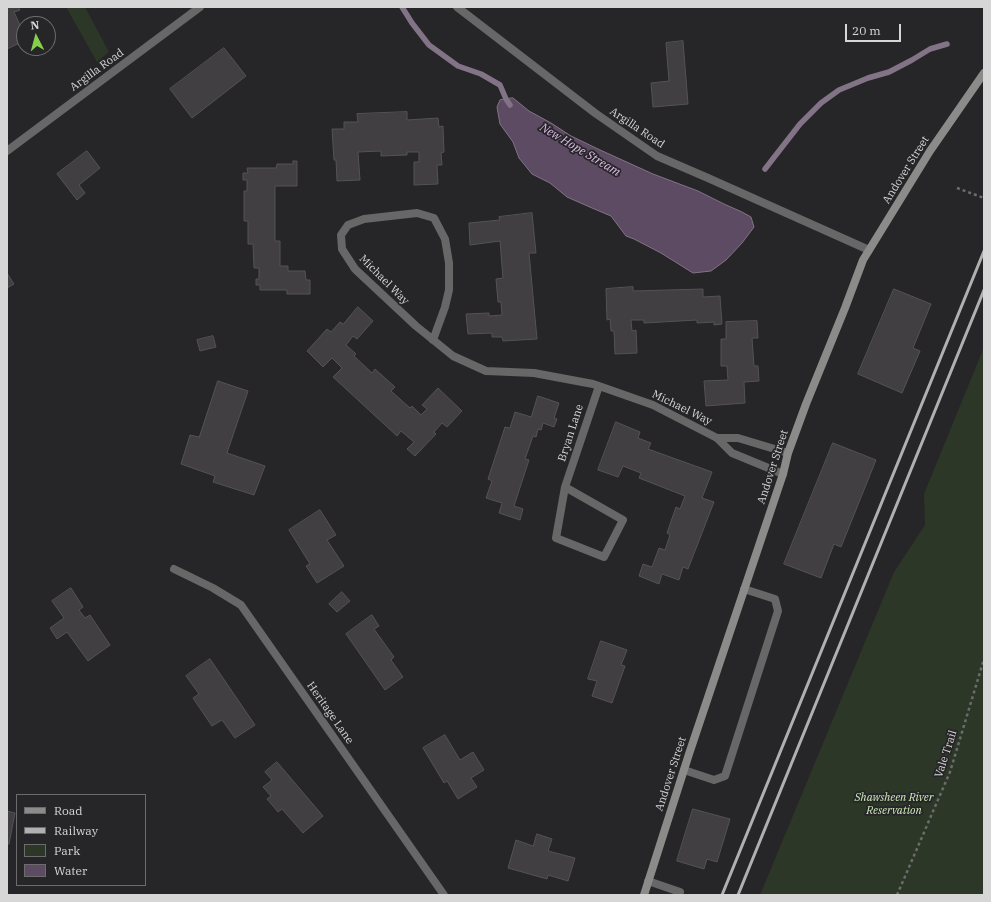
<!DOCTYPE html>
<style>
body{margin:0}
#map{position:relative;width:991px;height:902px;overflow:hidden;background:#262527;font-family:"IBM Plex Serif",serif}
canvas{display:block}
.frame{position:absolute;inset:0;border:8px solid #d7d6d7;pointer-events:none}
.legend{position:absolute;left:16px;top:794px;width:130px;height:92px;box-sizing:border-box;background:#262527;border:1px solid #6d6c6d;margin:0;padding:5px 7px;list-style:none;font-size:12px;color:#d7d6d7}
.legend li{display:flex;align-items:center;gap:8px;height:20px}
.legend b{width:20px;border:1px solid #6d6c6d}
.north{position:absolute;left:16px;top:16px;width:40px;height:40px;box-sizing:border-box;background:#262527;border:1px solid #6d6c6d;border-radius:50%;rotate:354deg;font-size:11px;font-weight:700;line-height:16px;text-align:center;color:#d7d6d7}
.north::after{content:'';display:block;margin:auto;width:14px;height:18px;background:#86cf4b;clip-path:polygon(50% 0,100% 100%,50% 72%,0 100%)}
.scale{position:absolute;left:845px;top:24px;width:56px;height:18px;box-sizing:border-box;border:2px solid #d7d6d7;border-top:0;padding-left:5px;font-size:12px;line-height:14px;white-space:nowrap;color:#d7d6d7;-webkit-text-stroke:3px #262527;paint-order:stroke}
</style>
<div id="map">
<canvas width="991" height="902"></canvas>
<div class="frame"></div>
<ul class="legend">
<li><b style="height:5px;background:#8b8c8a"></b>Road</li>
<li><b style="height:5px;background:#b1b0b1"></b>Railway</li>
<li><b style="height:11px;background:#2d3728"></b>Park</li>
<li><b style="height:11px;background:#5d4a63"></b>Water</li>
</ul>
<div class="north">N</div>
<div class="scale">20 m</div>
</div>
<script>
const ctx = document.querySelector('canvas').getContext('2d');
ctx.lineJoin = 'round';
function fill(path, color) {
  ctx.fillStyle = color;
  ctx.fill(path, 'evenodd');
}
function trace(path, color, width, dash) {
  ctx.strokeStyle = color;
  ctx.lineWidth = width;
  ctx.lineCap = dash ? 'butt' : 'round';
  ctx.setLineDash(dash || []);
  ctx.stroke(path);
}
function label(font, color, halo, rows, align = 'center') {
  ctx.font = font + ' "IBM Plex Serif",serif';
  ctx.lineWidth = 3.5;
  ctx.setLineDash([]);
  ctx.textBaseline = 'middle';
  ctx.strokeStyle = halo;
  ctx.fillStyle = color;
  for (const [text, x, y, turn = 0] of rows) {
    ctx.save();
    ctx.translate(x, y);
    ctx.rotate((+turn || 0) * Math.PI / 180);
    ctx.textAlign = isNaN(turn) ? turn : align;
    if (halo) ctx.strokeText(text, 0, 0);
    ctx.fillText(text, 0, 0);
    ctx.restore();
  }
}
fill(new Path2D(`
 M66 7H85L109 52 97 62Z
 M984 347V895H760L894 572 925 525 924 494Z`), '#2d3728');
const water = new Path2D(`
 M513 98 529 111 551 123 571 136 598 149 653 174 698 191 724 204 742 212 751 217 754 227 742 243 726 260 711 271 693 273 661 253 634 239 626 236 611 216 592 208 567 197 550 183 532 174 519 158 513 142 500 124 497 107 500 100Z`);
fill(water, '#5d4a63');
trace(water, '#827486', 1);
trace(new Path2D(`
 M402 7 412 23 429 45 458 66 481 74 500 85 506 99 510 105
 M765 169 800 124 821 103 839 90 868 78 889 72 912 60 930 49 947 44`), '#827486', 5.5);
const building = new Path2D(`
 M7 7H18L20 10 14 12 21 27 24 26V41L7 49Z
 M683 41 688 104 653 107 651 83 669 81 666 43Z
 M224 48 246 76 192 118 170 89Z
 M407 112V120L438 118 439 127 443 126 444 152 441 153 442 165H437L438 184 414 185V162H419V152H407V155L381 156V151L358 152 360 180 337 181 336 160H334L332 129H344V122H358L357 114Z
 M87 151 100 168 79 185 85 193 77 200 57 174Z
 M293 161H297V186H275V241H280V266H288V271H305L306 280H310V294H287V290H260V285H256V279H259V268H254L253 244H248V221H244V191H247V180H243V173H248L247 168H276L277 164H293Z
 M532 213 536 253H529L537 339 503 341 502 337H492V333L468 334 466 314 489 313V316L502 315 501 302H498L496 279 503 278 500 241 470 245 469 223 500 220 499 217Z
 M7 273 14 284 7 288Z
 M633 287V291L703 289V297L720 296 722 324 714 325V322L697 323V320L644 323V320H631L632 331 636 330 637 353 615 354 614 331H611L610 319 607 320 606 289Z
 M894 289 931 304 913 348 920 351 902 393 858 374Z
 M358 307 373 321 357 339 353 336 346 345 356 354 354 356 372 373 375 369 395 387 391 391 410 408 412 406 421 415 427 409 422 405 438 388 462 411 447 427 442 423 434 432 436 434 415 456 407 449 414 442 401 431 397 436 333 377 342 368 332 358 323 367 307 351 327 329 331 332 340 322 343 324Z
 M757 321 758 338H752L754 366H758L759 381 744 382 745 403 706 406 704 381 728 380 727 366H721V339H726V322Z
 M213 336 216 347 200 351 197 340Z
 M218 381 248 391 227 453 265 466 254 495 213 482 215 476 181 464 190 435 199 437Z
 M538 396 559 403 554 418 557 419 554 427 543 423 541 430 538 429 536 437 533 436 525 459 529 460 514 506 523 509 520 520 499 513 502 503 486 498 492 481 488 479 505 427 510 428 515 412 531 417Z
 M616 422 640 432 638 438 651 443 648 449 712 472 702 498 714 502 688 569 683 567 679 580 662 574 659 584 639 576 643 564 652 567 659 548 665 550 670 535 667 533 676 507 680 509 685 496 639 478 641 473 623 466 618 477 598 470Z
 M833 443 876 460 841 547 834 544 821 578 784 564Z
 M320 510 336 535 327 540 344 566 317 583 306 566 310 564 289 530Z
 M71 588 83 607 79 610 85 618 90 615 110 645 88 661 67 632 57 639 50 628 64 618 52 601Z
 M342 592 350 601 337 612 329 604Z
 M372 615 379 626 374 629 394 657 391 660 403 677 385 690 346 634Z
 M601 641 627 650 621 665 625 666 612 703 592 696 597 681 588 679Z
 M210 659 255 725 235 738 222 720 212 726 193 698 199 694 186 676Z
 M445 735 460 760 473 752 484 770 471 778 477 787 458 799 447 781 444 783 423 748Z
 M277 762 323 816 303 833 282 809 278 812 267 799 271 796 263 787 272 780 265 772Z
 M693 809 730 819 717 862 707 859 704 869 677 861Z
 M7 811 15 813 9 844H7Z
 M537 834 552 839 548 851 575 858 568 881 548 875 547 879 508 868 516 840 533 846Z`);
fill(building, '#413f42');
trace(building, '#545255', 1);
trace(new Path2D(`
 M957 188 984 198
 M897 895 950 772 984 659`), '#6c6b6d', 2.5, [3, 3]);
trace(new Path2D(`
 M684 770 714 780 725 776 778 611 775 599 744 589
 M648 881 680 892 679 895`), '#666766', 8);
trace(new Path2D(`
 M457 7 595 113 657 156 708 178 869 250
 M7 151 200 7
 M433 340 445 307 449 290V263L445 239 434 218 417 213 364 219 348 225 341 235 342 249 355 269 416 326 453 356 486 371 534 373 593 384 599 386 653 405 717 438 732 453 783 474
 M717 438H738L788 453
 M565 487 623 520 604 557 556 538 565 487 599 386
 M174 569 213 588 241 605 444 895`), '#666766', 8);
trace(new Path2D(`
 M644 895 689 754 783 474 788 453 806 404 845 308 863 260 930 151 984 73`), '#8b8c8a', 8);
trace(new Path2D(`
 M722 895 984 251
 M738 895 984 290`), '#b1b0b1', 3);
label('11px', '#d7d6d7', '#262527', [
 ["Argilla Road",97,70,-36],
 ["Argilla Road",637,128,34],
 ["Andover Street",906,170,-58],
 ["Michael Way",384,280,45],
 ["Michael Way",682,408,26],
 ["Bryan Lane",571,433,-72],
 ["Andover Street",773,467,-72],
 ["Heritage Lane",330,713,55],
 ["Vale Trail",946,754,-72],
 ["Andover Street",671,774,-72]
]);
label('italic 11px', '#ceeeba', '#262527', [
 ["Shawsheen River",894,798],
 ["Reservation",894,811]
]);
label('italic 12px', '#e3beee', '#262527', [
 ["New Hope Stream",580,150,31]
]);
</script>
